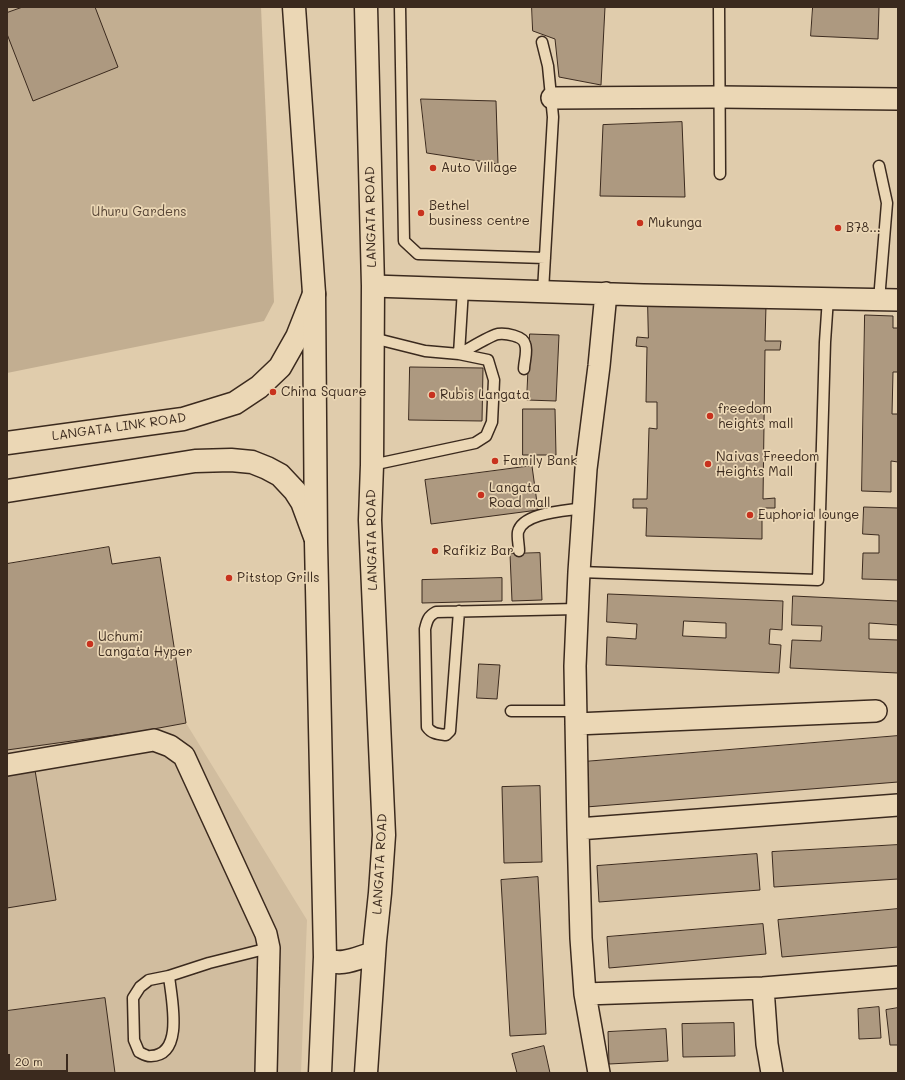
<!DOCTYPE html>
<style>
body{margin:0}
#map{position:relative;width:905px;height:1080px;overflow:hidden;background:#e0ccac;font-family:Mali,sans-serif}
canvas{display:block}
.frame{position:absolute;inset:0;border:8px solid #3b2a1e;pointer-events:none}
.scale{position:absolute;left:8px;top:1054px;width:60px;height:18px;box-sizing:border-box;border:2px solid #3b2a1e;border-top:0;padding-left:5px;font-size:12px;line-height:14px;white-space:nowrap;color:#3b2a1e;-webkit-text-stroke:3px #ebd7b5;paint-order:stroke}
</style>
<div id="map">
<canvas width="905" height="1080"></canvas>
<div class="frame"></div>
<div class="scale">20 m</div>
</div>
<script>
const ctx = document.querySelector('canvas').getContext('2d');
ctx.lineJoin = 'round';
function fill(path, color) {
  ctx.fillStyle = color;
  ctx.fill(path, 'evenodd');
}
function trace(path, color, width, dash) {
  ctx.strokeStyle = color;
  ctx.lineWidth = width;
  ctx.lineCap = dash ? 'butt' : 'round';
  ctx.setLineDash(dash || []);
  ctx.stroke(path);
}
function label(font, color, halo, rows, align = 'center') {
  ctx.font = font + ' Mali,sans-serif';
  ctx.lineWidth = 3.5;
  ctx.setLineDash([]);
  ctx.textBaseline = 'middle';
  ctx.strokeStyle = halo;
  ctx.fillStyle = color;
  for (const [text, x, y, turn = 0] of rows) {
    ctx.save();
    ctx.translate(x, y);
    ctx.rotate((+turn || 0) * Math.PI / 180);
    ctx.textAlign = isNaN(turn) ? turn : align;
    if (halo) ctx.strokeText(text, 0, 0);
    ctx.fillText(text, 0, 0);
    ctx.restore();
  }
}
fill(new Path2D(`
 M186 723 307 920 301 1073H7V750L137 732Z`), '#d1bd9f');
fill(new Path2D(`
 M7 7H261L274 302 264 321 7 373Z`), '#c2ae91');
const building = new Path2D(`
 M23 7H95L118 67 33 101 7 34V13Z
 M532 7H605L601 85 559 77 555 39 533 31Z
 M813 7H879L878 39 811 36Z
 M421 99 496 101 498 164 427 153Z
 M682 122 685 197 600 196 603 125Z
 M648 304 766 306 765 341H781L780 350H765L763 499 775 498V508H762V539L646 536 647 508H633V499H647L649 428 657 429V402H646L647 347 636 346 637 337 648 338Z
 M865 315 893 316V328H898V372H893L892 414H898V462L891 461V492L862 491Z
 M530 334 559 335 556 401 527 400Z
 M410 367 483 368 482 421 409 420Z
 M523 409H555L556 455H523Z
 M532 466 538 510 431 524 425 480Z
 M864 507 898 508V580L862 579 863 553H879V535L863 534Z
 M109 547 112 564 160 557 186 723 137 732 7 750V564Z
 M540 553 542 600 512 601 510 554Z
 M502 578V601L422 603V580Z
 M608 594 783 601 782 630 770 629 769 644 781 645 779 673 606 665 607 637 636 639 637 624 607 622ZM684 621 726 623V638L683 636Z
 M793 596 898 601V625L869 623V639L898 640V673L790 668 792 640 821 641 822 626 792 625Z
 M479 664 500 665 497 699 477 698Z
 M898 736V782L586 807 583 762Z
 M35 770 56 900 7 908V775Z
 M540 786 542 862 504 863 502 787Z
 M898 845V879L774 887 772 852Z
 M757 854 760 890 599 902 597 866Z
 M538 877 546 1034 510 1036 501 880Z
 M898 909V947L782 957 778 920Z
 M763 924 766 954 609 968 607 937Z
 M105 998 115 1073H7V1011Z
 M879 1007 881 1038 859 1039 858 1009Z
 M898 1008V1045H890L886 1010Z
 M734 1023 735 1056 683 1057 682 1024Z
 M666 1029 668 1061 609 1064 608 1032Z
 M544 1046 550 1073H517L512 1054Z`);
fill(building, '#ad9980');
trace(building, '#3b2a1e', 1);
const service = new Path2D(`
 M400 7 404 241 418 254 545 258
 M719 7 720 174
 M542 42 548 66 553 117 543 291
 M879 166 887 203 879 300
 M459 354C467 350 491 335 498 334 506 333 523 336 525 344 528 351 524 362 524 369
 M459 354 463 289
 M372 465 475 443 486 436 492 422 494 380 488 360 459 354 425 351 373 338
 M519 551C519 545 517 537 518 532 523 512 567 511 584 508
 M579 572 818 580 825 342 828 298
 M459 611 450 731 446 735C438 734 432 734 427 727L425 629C427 621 428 616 436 612L577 609
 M511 711H575
 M169 976C171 997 185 1055 151 1056 148 1057 143 1054 139 1052L134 1040 133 998 140 987 149 980Z
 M169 976 209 963 269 948`);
const minor = new Path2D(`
 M552 98 719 97 898 99
 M373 286 643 295 898 300
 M576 724 876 711
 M7 765 154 740 170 746 184 756 266 934 269 948 266 1073
 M578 829 898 805
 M763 988 767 1044 772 1073
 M585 994 763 988 898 977
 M599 1073 585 994 581 938 578 829 575 666 579 572 586 469 599 366 606 293`);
const tertiary = new Path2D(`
 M7 443 183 419 235 403 259 387 280 367 297 337 314 294
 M7 491 195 461 231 460 252 462 267 468 280 475 295 491 302 502 315 537`);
const secondary = new Path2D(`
 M294 7 314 293 316 542 325 957 320 1073
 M325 957C337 969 360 957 374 953
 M366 1073 375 941 380 893 384 835 370 520 372 465 373 286 366 7`);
trace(service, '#3b2a1e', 13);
trace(minor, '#3b2a1e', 24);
trace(tertiary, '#3b2a1e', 25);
trace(secondary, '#3b2a1e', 25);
trace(service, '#ebd7b5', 10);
trace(minor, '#ebd7b5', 21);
trace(tertiary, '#ebd7b5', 22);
trace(secondary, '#ebd7b5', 22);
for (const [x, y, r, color] of [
 [433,168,4,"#c8321e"],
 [421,213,4,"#c8321e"],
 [640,223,4,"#c8321e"],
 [838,228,4,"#c8321e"],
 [273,392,4,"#c8321e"],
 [432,395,4,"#c8321e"],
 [710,416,4,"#c8321e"],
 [495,461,4,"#c8321e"],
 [708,464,4,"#c8321e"],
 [481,495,4,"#c8321e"],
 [750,515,4,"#c8321e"],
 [435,551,4,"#c8321e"],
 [229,578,4,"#c8321e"],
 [90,644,4,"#c8321e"]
]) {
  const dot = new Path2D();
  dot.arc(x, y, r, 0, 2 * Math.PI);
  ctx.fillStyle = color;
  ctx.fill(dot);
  trace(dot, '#ebd7b5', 1.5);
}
label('13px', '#3b2a1e', '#ebd7b5', [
 ["Auto Village",441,168],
 ["Bethel",429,206],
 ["business centre",429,221],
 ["Mukunga",648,223],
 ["B78...",846,228],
 ["China Square",281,392],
 ["Rubis Langata",440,395],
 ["freedom",718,409],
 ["heights mall",718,424],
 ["Naivas Freedom",716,457],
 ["Heights Mall",716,472],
 ["Family Bank",503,461],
 ["Langata",489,488],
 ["Road mall",489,503],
 ["Euphoria lounge",758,515],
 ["Rafikiz Bar",443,551],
 ["Pitstop Grills",237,578],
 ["Uchumi",98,637],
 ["Langata Hyper",98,652]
], 'left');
label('13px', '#564435', '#ebd7b5', [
 ["Uhuru Gardens",139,212]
]);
label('13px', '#3b2a1e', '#ebd7b5', [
 ["LANGATA ROAD",371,217,-91],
 ["LANGATA LINK ROAD",119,427,-8],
 ["LANGATA ROAD",372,540,-91],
 ["LANGATA ROAD",380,864,-87]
]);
</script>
